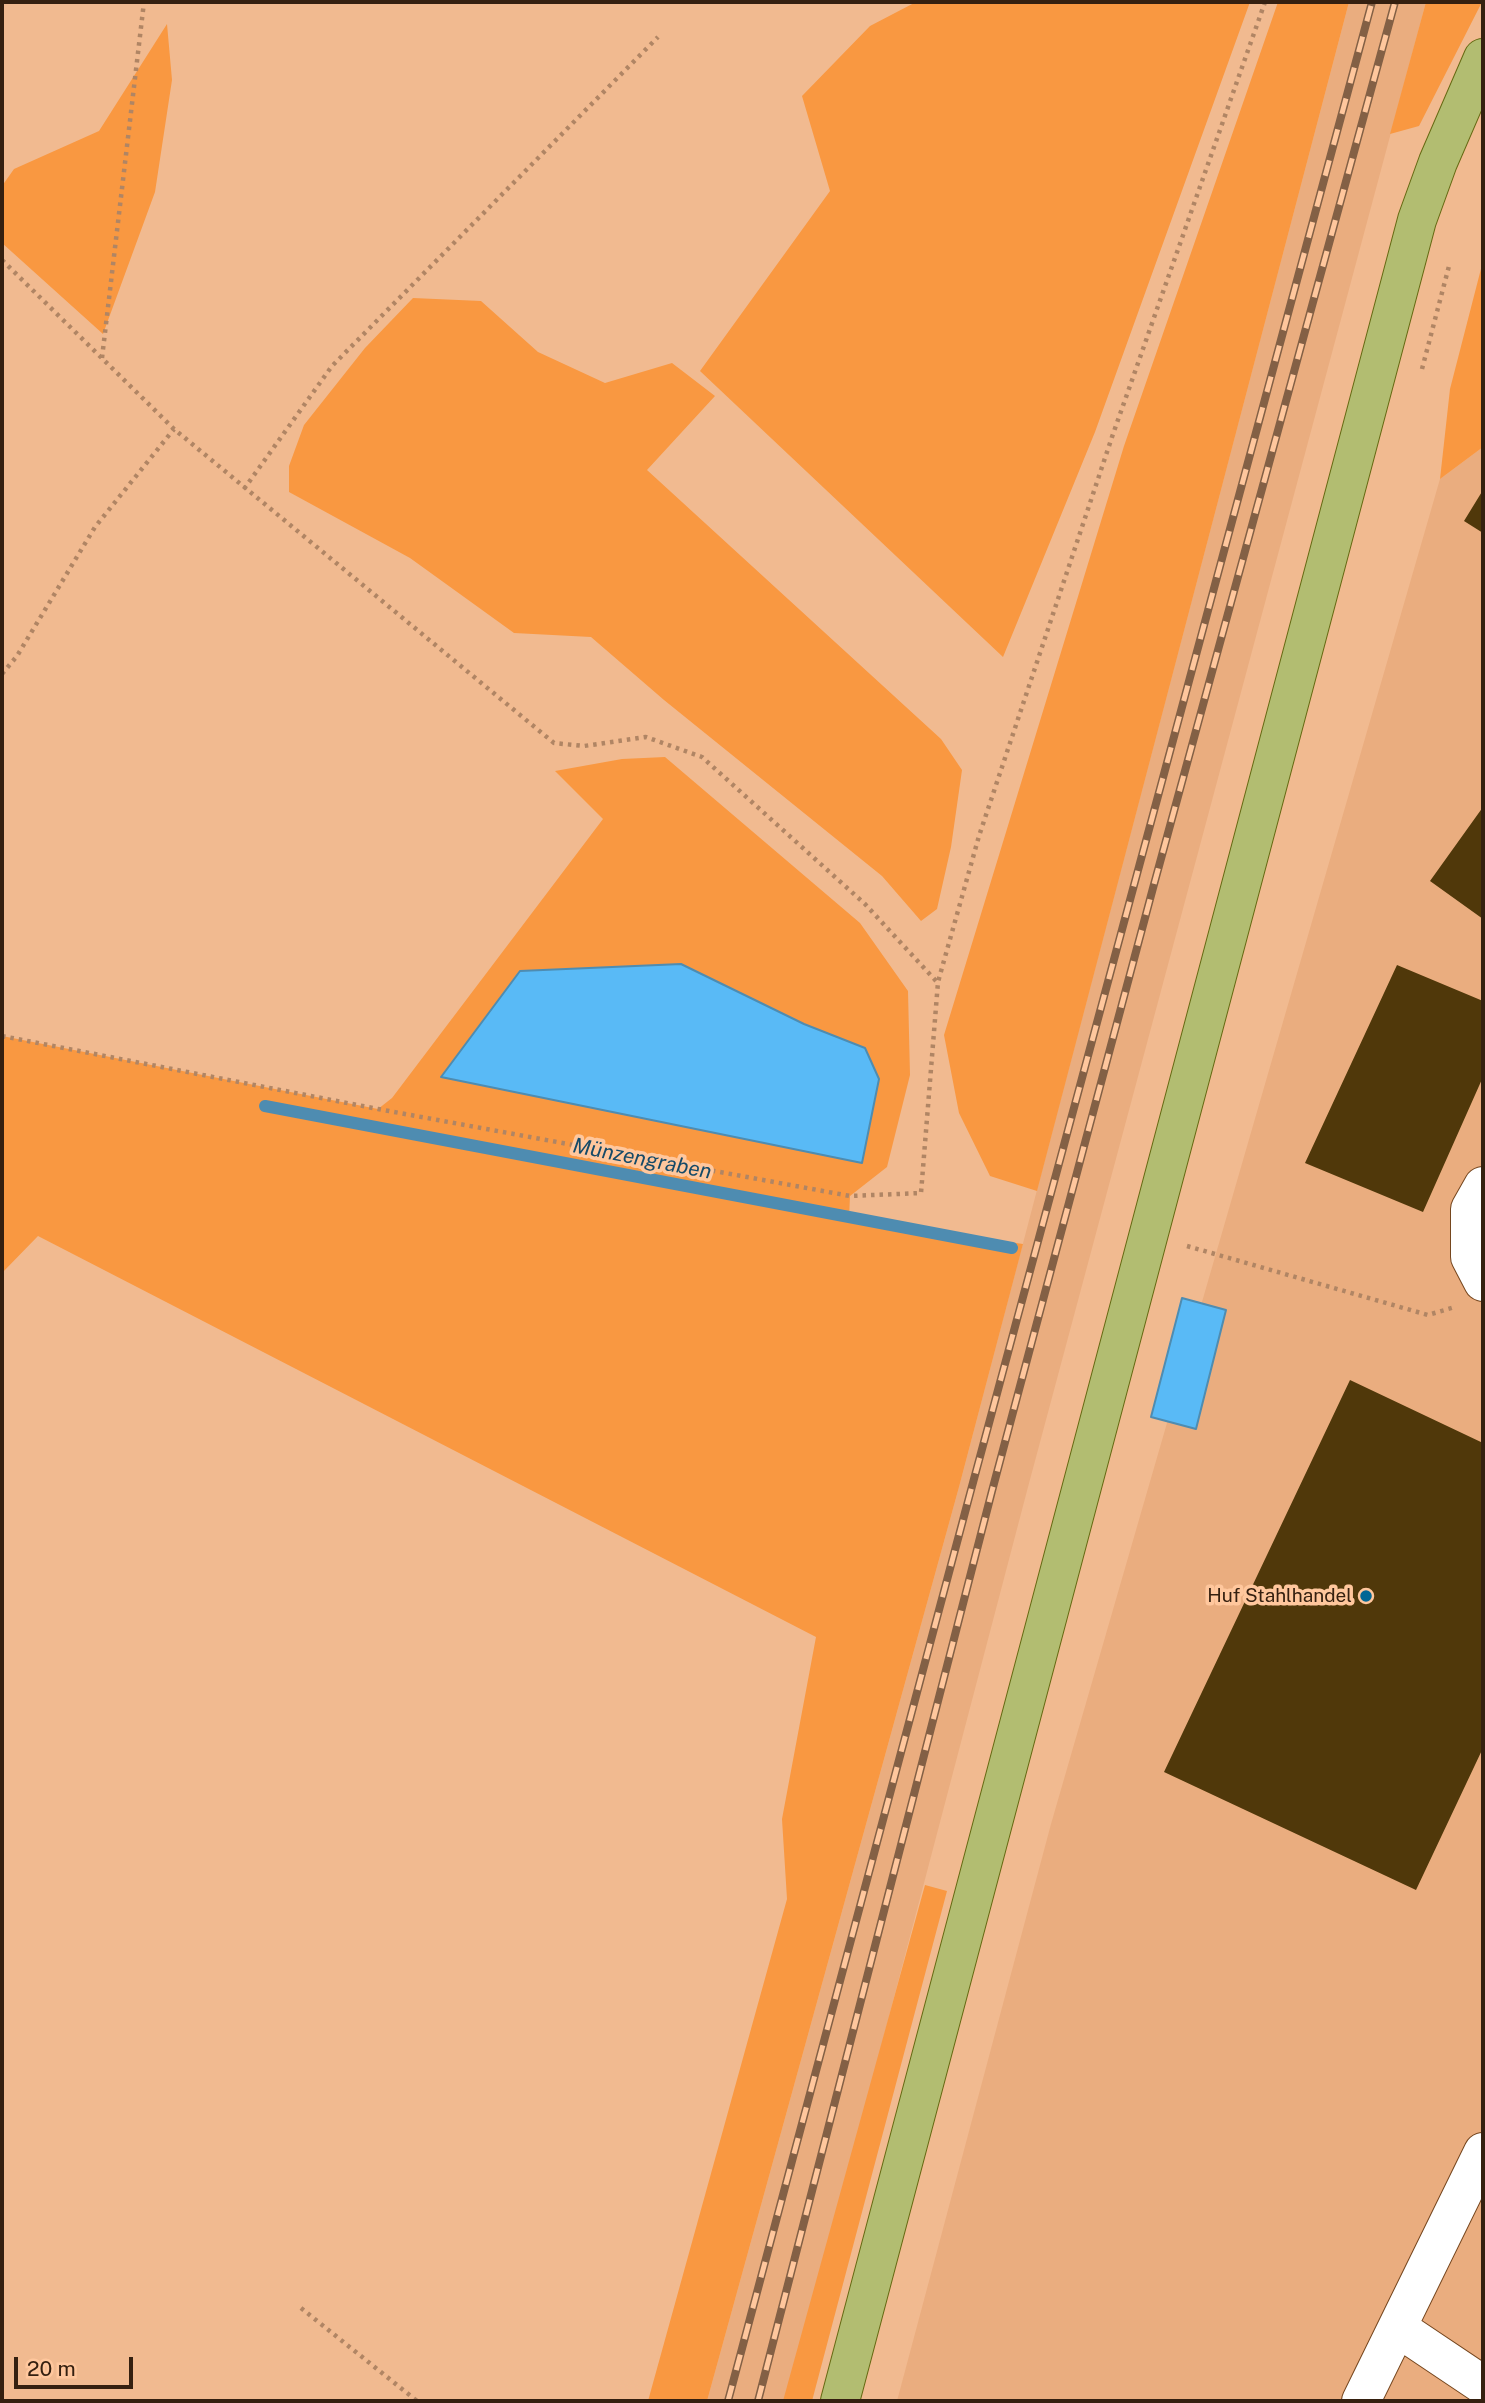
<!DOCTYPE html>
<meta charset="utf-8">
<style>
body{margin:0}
#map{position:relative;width:1485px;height:2403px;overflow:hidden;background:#f1ba90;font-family:"Public Sans",sans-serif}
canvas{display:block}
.frame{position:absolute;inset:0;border:4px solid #352010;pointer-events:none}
.scale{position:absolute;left:14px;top:2357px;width:119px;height:32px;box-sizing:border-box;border:4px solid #352010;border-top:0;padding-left:9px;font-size:21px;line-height:24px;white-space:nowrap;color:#352010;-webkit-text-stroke:5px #ffc79d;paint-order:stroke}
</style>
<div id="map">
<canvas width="1485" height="2403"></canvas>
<div class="frame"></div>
<div class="scale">20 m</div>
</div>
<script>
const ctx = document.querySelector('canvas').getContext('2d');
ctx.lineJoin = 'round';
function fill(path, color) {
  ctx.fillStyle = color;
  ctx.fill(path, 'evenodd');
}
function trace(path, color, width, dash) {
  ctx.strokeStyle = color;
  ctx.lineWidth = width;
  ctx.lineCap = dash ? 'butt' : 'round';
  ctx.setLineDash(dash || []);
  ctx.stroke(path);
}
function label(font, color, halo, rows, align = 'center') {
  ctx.font = font + ' "Public Sans",sans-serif';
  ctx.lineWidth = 7;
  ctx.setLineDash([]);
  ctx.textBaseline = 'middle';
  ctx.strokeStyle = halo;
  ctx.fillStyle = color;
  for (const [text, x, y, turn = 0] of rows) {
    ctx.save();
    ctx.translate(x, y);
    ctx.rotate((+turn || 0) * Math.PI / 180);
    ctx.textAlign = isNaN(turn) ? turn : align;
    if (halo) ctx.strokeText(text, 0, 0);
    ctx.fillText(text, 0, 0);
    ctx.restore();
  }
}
fill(new Path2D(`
 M1349 2H1426L1028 1487 788 2401H707L959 1487Z
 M1483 447V2401H897L1051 1824 1440 479Z`), '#eaad7f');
fill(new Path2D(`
 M916 2H1250L1095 432 1003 657 700 371 830 191 802 96 870 26Z
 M1278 2H1349L1037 1191 990 1176 959 1113 944 1035 1124 446Z
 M1426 2H1482L1419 126 1390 134Z
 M167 24 172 80 155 192 103 334 2 243V186L14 169 99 131Z
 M1483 261V447L1440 479 1450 389Z
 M413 298 481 301 538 352 605 383 672 363 715 396 647 470 941 739 962 770 951 847 937 909 921 921 882 876 664 700 591 637 514 633 410 558 289 492V466L304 425 365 348Z
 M665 757 860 923 908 991 910 1075 887 1167 850 1196 849 1219 1023 1244 959 1487 707 2401H648L787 1899 782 1819 816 1637 38 1236 2 1273V1036L378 1109 392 1098 603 819 555 771 622 759ZM681 964 804 1024 520 971Z
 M925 1885 947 1891 812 2401H783Z`), '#f99841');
const water = new Path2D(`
 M681 964 804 1024 865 1048 879 1079 862 1163 441 1077 520 971Z
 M1182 1298 1226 1310 1196 1429 1151 1417Z`);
fill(water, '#59baf6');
trace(water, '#4e8cb1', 2);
trace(new Path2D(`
 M265 1106 1012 1248`), '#4e8cb1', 12);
fill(new Path2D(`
 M1483 490V533L1464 521Z
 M1483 807V919L1430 881Z
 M1397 965 1483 1001V1077L1423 1212 1305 1163Z
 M1350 1380 1483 1443V1748L1416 1890 1164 1772Z`), '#50380a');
const minor = new Path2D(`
 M1483 1186 1470 1209V1257L1483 1282
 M1398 2328 1483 2385
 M1361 2401 1483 2152`);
const major = new Path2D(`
 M840 2401 1417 220 1438 162 1483 58`);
trace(minor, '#75461e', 40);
trace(major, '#656912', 40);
trace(new Path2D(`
 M2 260 174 429 554 743 584 746 646 737 702 757 865 904 937 982
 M102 358 144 2
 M1422 369 1449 266
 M244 489 332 366 658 37
 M2 674 17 656 95 527 174 429
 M2 1036 378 1109 850 1196 921 1193 938 982 979 836 1112 437 1265 2
 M1187 1246 1428 1315 1455 1307
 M301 2308 417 2401`), '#b08564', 4.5, [3.5, 5]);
trace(minor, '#fff', 38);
trace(major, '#b2bd71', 38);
const rail = new Path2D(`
 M728 2401 971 1490 1372 2
 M758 2401 992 1491 1153 888 1395 2`);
trace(rail, '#836045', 8);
trace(rail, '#ffc79d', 5, [16]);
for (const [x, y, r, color] of [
 [1366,1596,7,"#026695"]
]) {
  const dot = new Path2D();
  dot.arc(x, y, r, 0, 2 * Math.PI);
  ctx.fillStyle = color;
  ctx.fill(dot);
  trace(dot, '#ffc79d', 2.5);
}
label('19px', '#352010', '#ffc79d', [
 ["Huf Stahlhandel",1352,1596]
], 'right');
label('italic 21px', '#154a68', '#ffc79d', [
 ["Münzengraben",642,1159,11]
]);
</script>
